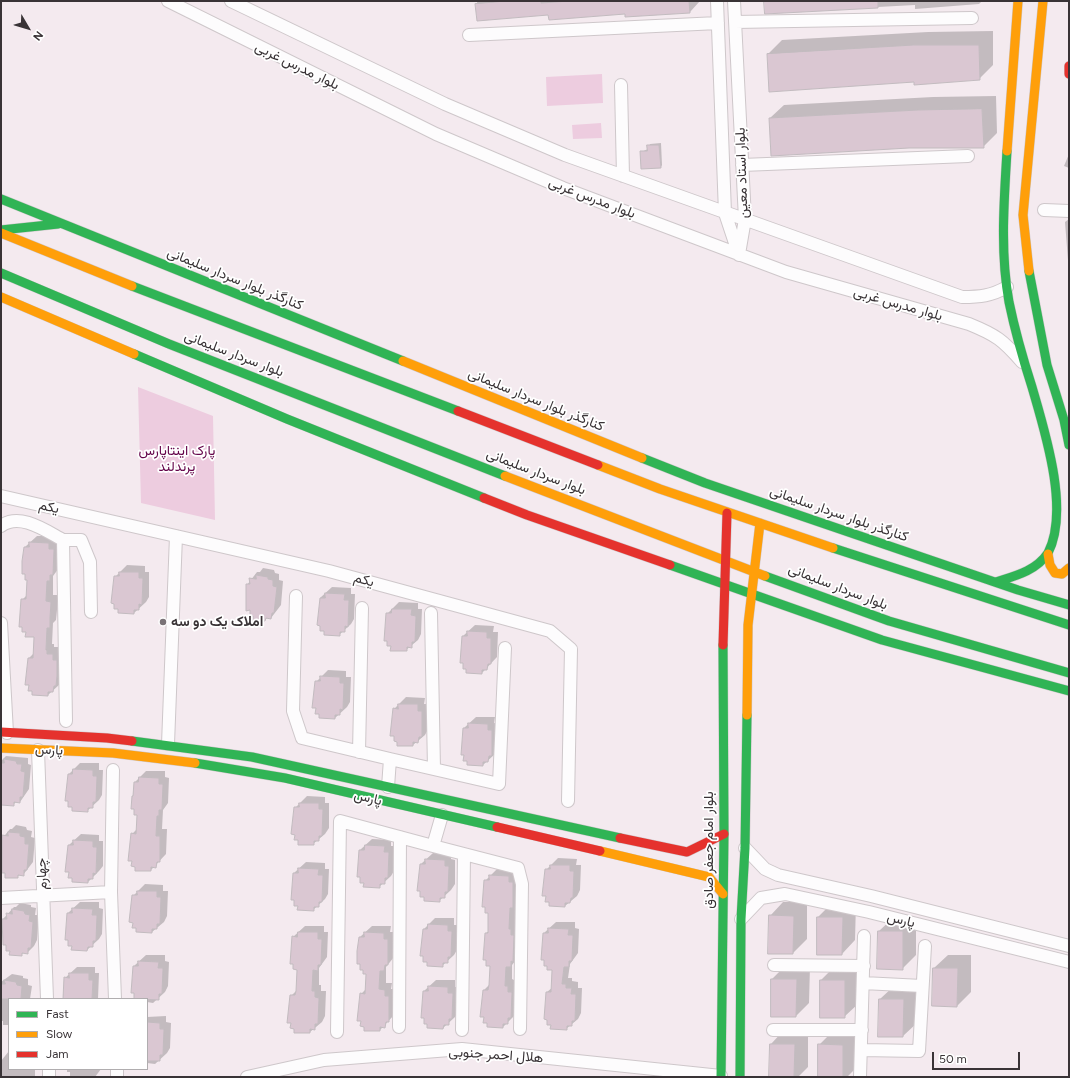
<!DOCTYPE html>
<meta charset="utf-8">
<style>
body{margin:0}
#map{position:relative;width:1070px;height:1078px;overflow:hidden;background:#f4eaef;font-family:Figtree,sans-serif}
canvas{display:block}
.frame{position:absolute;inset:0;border:2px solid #393336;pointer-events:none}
.legend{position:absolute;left:8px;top:998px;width:140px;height:72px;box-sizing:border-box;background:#fff;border:1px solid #b0adaf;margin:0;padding:5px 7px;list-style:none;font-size:12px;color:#393336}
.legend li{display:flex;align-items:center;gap:8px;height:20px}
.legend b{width:20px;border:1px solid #b0adaf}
.north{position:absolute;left:8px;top:8px;width:40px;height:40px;-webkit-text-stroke:3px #fff;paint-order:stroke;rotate:128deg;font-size:11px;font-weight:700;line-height:16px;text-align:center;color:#393336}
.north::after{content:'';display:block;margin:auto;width:14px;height:18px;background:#393336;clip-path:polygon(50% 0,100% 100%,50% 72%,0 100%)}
.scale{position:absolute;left:932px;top:1052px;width:88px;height:18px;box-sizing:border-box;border:2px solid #393336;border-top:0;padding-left:5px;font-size:12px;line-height:14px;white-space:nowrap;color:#393336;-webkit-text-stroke:3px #fff;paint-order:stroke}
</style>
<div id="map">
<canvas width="1070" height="1078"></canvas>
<div class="frame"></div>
<ul class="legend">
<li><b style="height:5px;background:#30b455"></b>Fast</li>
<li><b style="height:5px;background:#ff9f0a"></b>Slow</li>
<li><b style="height:5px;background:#e5322d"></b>Jam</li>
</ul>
<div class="north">N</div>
<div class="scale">50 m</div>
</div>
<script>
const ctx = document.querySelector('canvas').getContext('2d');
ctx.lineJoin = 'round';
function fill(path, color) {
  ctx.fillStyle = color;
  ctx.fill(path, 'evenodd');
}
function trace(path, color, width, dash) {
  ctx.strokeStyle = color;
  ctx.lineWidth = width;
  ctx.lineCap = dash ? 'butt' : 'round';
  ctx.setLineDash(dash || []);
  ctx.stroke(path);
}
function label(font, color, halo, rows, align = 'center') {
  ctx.font = font + ' Figtree,Vazirmatn,sans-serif';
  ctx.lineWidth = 3.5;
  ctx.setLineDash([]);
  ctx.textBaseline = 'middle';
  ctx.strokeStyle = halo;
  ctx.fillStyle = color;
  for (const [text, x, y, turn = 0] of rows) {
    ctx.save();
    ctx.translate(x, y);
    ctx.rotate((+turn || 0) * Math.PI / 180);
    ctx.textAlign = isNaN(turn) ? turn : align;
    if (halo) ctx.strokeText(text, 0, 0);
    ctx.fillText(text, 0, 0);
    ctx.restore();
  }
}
fill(new Path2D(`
 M602 74 603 103 547 106 546 77Z
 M601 123 602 138 573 139 572 125Z
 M138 387 213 416 215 520 141 503Z`), '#edccdf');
fill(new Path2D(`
 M477 1H700L690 12 549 14 478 19Z
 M766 1H982L979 4 915 9V5L766 13Z
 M993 31V65L979 79 915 81 768 54 782 40 928 32Z
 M996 96 997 133 983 147 770 118 784 105 933 97Z
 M661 143 662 165 661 167 641 152 648 149 650 144Z
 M1069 154V168L1064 166Z
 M1069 219V273L1065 222Z
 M37 536H56L60 543 59 568 53 576V595H57V610L56 620 53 623 52 644H54V647H60V684L48 695 29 658 34 653 35 636 22 600 27 595 28 579 25 547Z
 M127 565 145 566V572H149V597L146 602 134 613 115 577Z
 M263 568 274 570 275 573 279 574V580L283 581 281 605 271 618 268 617 265 620 254 616 251 609 247 585 257 572H260Z
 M332 587 351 588V594H355L354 619 351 624 339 635 320 598Z
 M399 602 418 603V609H422L421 634 418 640 406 650 387 614Z
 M475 625 494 626 493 632H498L497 657 482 673 463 636Z
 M328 670 346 671V677H351L350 702 347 707 335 718 316 682Z
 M406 697 425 698 424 704H429L428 729 425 735 413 745 394 709Z
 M476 717H495L494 723 499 724 495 754 483 765 464 728Z
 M6 756 28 758V764L31 765 29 789 20 802H16L13 805 1 800V761Z
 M80 763H99V770H103L102 795 99 800 87 811 69 774Z
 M146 771H165V777L169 778 168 803 163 810 162 829H167L166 854 151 870 132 834 137 829 138 814 133 796 135 782Z
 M307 796 325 797V803H329V828L325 834 313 844 295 808Z
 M16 825 26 827 27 830 32 831 31 837 35 838 33 862 23 875 20 874 17 877 1 867V840L10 829H12Z
 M81 834 99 835V841H103V866L99 871 88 882 69 845Z
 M372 839 391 840V846H395L394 871 391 876 379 887 360 850Z
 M433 853H451V859L455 860V884L451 890 439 901 421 864Z
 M558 858 577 859 576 865H581L580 890 577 896 565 906 546 870Z
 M306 862 325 863V869H329L328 894 325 899 313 910 294 873Z
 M497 869 516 870 520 876 515 922 517 923V959L512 965V979L514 980V986H518L514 1016 503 1027 484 990 490 984 491 965 486 933 489 931V912L485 881Z
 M145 884 163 885V891H168L167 916 164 922 152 932 133 896Z
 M80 902H99V908L103 909 102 934 99 939 87 950 68 913Z
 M783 902H807V939L793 953 770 916Z
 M20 903 31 905V907L36 908 35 915H39L37 940 34 946 28 952H24L21 955 11 950 3 919 14 907H16Z
 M832 903H856L855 940 842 954H818V917Z
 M435 918H454V925H458L457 950 454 955 442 966 424 929Z
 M893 918H916V955L902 969 879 931Z
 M556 922H575V928L579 929 578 953 570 964 568 978H572V981L578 982V988H582L581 1013 578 1019 566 1029 552 1024 547 992 553 987V969L544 933Z
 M305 926H324V932H328L327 957 319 968V985H321V991H326L325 1016 322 1022 310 1032 291 996 297 990 298 969 293 937Z
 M372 926H391L390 932H395L394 957 386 967V983H392L391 989H396L395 1014 380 1030 361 994 366 989 367 973 361 963H358L360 937Z
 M146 955H165V961L169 962 168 986 165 992 153 1003 147 1002 134 966Z
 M948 955H971V992L957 1006 934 968Z
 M786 965 810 966 809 1003 796 1016 772 979Z
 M835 966 859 967 858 1004 844 1017 821 980Z
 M77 967H95V973H99L98 999H63L65 978Z
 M12 974 23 976V978L28 979V985L32 986 30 999H9V1025H3V1021H1V982Z
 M436 980H455V987H459L458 1012 455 1017 443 1028 424 991Z
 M894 986H917V1023L903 1036 880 999Z
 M166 1016V1022L171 1023 170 1048 167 1053 155 1064 147 1063V1017Z
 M784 1030H808V1067L798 1077H770L771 1044Z
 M833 1031H857L856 1068 847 1077H819V1045Z
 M9 1051V1069H35V1077H1V1061Z
 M67 1069H101L95 1077H70V1072H67Z`), '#0003');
const building = new Path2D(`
 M507 1H541V3L569 1H689L690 13 625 17V14L549 20 548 15 477 21 475 4Z
 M764 1H878V8L765 14Z
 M914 45H979L980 80 914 85V82L769 92 767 54Z
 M982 109 984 148H909L771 156 769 118 918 110Z
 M647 145H659L661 168 641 169 640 151H647Z
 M29 542 49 543V549H54L53 575H50V581H47L46 601 51 602 50 618V628H47L46 650H47V654H53V660H57V676L56 686H54L53 692H48V696L32 695V691H28L29 685H25L28 658H33L34 637H25L26 632H22V627H19L21 599H26L27 580H25V574H22V561L24 547H29Z
 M119 572H139V578H143L142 605 139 604V610H134V614L118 613V609H114V604L111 603 114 576H119Z
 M256 575 268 577V579L273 580V586L277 587 274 613H272L271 619 266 618 265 621H253V616H250V610L246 611V584H250L249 578 256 579Z
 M325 593 345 594 344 600H349L348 627 345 626V632H340V636L324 635V631H320V626L317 625 320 598H325Z
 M392 609H412L411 615 416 616 415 642H412V648L407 647V651H390L391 646H387V641H384L386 613H391Z
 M467 631 487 632V638H491V664H488L487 670H482V674L466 673V669H463V663H460L462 636H467Z
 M320 676 340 677V683H344L343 710 340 709V715H335V719L319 718V714H315L316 708H312L315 681H320Z
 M398 704H418V711H422V737H419L418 743 413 742V746H397V742L394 741V736H390L393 708 398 709Z
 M468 723 488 724V730H492V756H489L488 762H483V766L467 765V761H463L464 755H461L463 728H468Z
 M4 759 16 761 17 764H22L21 771 25 772 23 797H20V803L14 802V806L1 805V763H4Z
 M73 769 93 770V776H97L96 802H93V808H88V812L72 811V807H68V801H65L68 774H72Z
 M139 777 159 778V784H163L162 810H159V816H157L156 836H160V862H157L156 868 151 867V871H135V867L131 866 132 861H128L131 833 136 834 137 815H134V809H131L132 796H133L134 782H138Z
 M299 803H319V809H323L322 836H319V841H314V845H298V840H294L295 835 291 834 294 807H299Z
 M8 832 20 833V836L25 837V844H29L27 870H24V876L18 875V878H5V873H2V835L8 836Z
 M73 840 93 841V847H97L96 874 93 873V879H88V883L72 882V878H68L69 872H65L68 845H73Z
 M365 845 385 846 384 852H389L388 878H385V884H380V888L363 887 364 883H360V877H357L359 850H364Z
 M425 859 445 860V866H449L448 892H445V898H440V902L424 901V897H420V891H417L420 864H425Z
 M550 865H570V871H574L573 898H571L570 903H565V907L549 906V902H545L546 896H542L545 869H550Z
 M298 868 319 869 318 875H323L322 902H319V907H314V911L297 910 298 906H294V900H291L293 873H298Z
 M489 875 509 876V882H513V908H510L509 929H511V935H514L513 962 511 961V967H506L505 986H508V992H512L511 1018H508V1024H503V1028L487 1027V1023H483L484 1017H480L483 990H488L489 985 490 966H486V960H483L485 933H488V913H485V907H482L484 880H489Z
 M137 891H157V897H161L160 924H157V929H152V933L136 932V928H132L133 923 129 922 132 895H137Z
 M72 908 93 909 92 915H97L96 941H93V947H88L87 951 71 950 72 946H68V940H65L67 913H72Z
 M12 909 24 911 25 914 30 915 29 921 33 922 31 948H28V954L22 953V956L9 955 10 951H6V945H3L2 919H7L6 913 12 914Z
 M769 915 794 916 793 954H768Z
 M817 917H843L842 955H817Z
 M428 924 448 925V931H452L451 957H448V963H443V967L427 966V962H423V956H420L423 929H427Z
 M548 928 569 929 568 935H573L572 961H569V967H564L562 984H566V988H572L571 994H576L575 1021H572V1026H567V1030L550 1029 551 1025H547V1020L544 1019 546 992H551L552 970H547V966H544V960H541L543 933H548Z
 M878 931H903V970L877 969Z
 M298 932H318V939H322L321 965H318V971L313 970 312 991H315V997L319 998 318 1024H315V1030L310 1029V1033H294V1029L290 1028 291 1023H287L290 995H295L296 991 297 970 293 969V964H290L292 936 297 937Z
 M364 932 384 933V939H388V965H385L384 971H380L379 989 385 990V996H389V1022H386L385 1028 380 1027V1031H364V1027L360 1026 361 1021H357L360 993 365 994 366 974H363V970H360V964H357V951L359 937H364Z
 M138 961 159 962 158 968H163L162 994H159V1000L134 999V993H131L133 966H138Z
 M933 968H958L957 1007 932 1006Z
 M69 973H89V980H93L92 999H63L64 977 69 978Z
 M771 979H797L796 1017H771Z
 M4 980 16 982 17 985 22 986 21 999H1V984H5Z
 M820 980H845V1018H820Z
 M428 986 448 987V993H453L452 1019H449V1025H444L443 1029 427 1028V1024H424V1018H421L423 991H428Z
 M879 999H904L903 1037H878Z
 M147 1022 160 1023V1029H164L163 1055H160V1061H147Z
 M770 1044H795L794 1077H769Z
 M818 1044 843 1045V1077H818Z`);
fill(building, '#dac7d2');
trace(building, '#c2bbbf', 1);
const street = new Path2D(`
 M168 1 436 134 563 188 786 272 969 324C996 335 1003 340 1022 362
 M231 1 445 104 565 155 962 297C980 297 991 296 1007 287
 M717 1 725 213 739 255
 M734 1 745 219 739 254
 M735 22 972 18
 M469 35 718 23
 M621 85 623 176
 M742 165 968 156
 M1044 210 1069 211
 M1 496 329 571 550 631 571 649 568 801
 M1 526C20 512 46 531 63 540L66 721
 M63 540H81L90 562 91 612
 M296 596 293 711 302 738 390 759 388 787
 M431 613 434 769
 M1 623 7 733
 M168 744 176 536
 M38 750 47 999
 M359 752 362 608
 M390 759 499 784 505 648
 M442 815 433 846 518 868 522 884 520 1029
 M745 848 765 869 778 875 871 896 1069 946
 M111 892 113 770
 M1 898 111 892 115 999
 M741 919 761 898 785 894 869 912 1069 962
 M774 965 864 966
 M863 983 922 986
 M399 1027 400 837
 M462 1030 464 854
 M773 1030H862
 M337 1032 340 821 433 846
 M861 1050 919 1051 925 946
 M49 1069V1077
 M117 1069V1077
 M247 1077 324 1060 462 1049 721 1076
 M860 1077 864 936`);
const fast = new Path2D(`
 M1 199 403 361
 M1 230 58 224
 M1029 271 1047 365 1064 420 1069 445
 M1 273 169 344 505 476
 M132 286 458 411
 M134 354 287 419 484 498
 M642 458 705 483 1018 590 1069 605
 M833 548 1069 625
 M670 565 882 640 1069 691
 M765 576 889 621 1069 673
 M996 582C1015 576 1036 571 1048 553 1070 510 1045 432 1032 387 1023 359 1015 331 1009 302 1000 253 1004 201 1007 151
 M132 741 252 757 620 838
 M195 763 285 778 497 827
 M721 1077 724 834 723 645
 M740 1077 741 919 745 848 747 715`);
const slow = new Path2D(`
 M1007 151 1018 1
 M1 233 132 286
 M1029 271 1023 215 1043 1
 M1 297 134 354
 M403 361 642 458
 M598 465 660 489 833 548
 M505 476 765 576
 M1048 554 1050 565 1055 573 1062 574 1069 568
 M747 715 748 625 760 523
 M1 748 113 753 195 763
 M600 851 709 877 723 894`);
const jam = new Path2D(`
 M1069 66V74
 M458 411 598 465
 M484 498 527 515 670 565
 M723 645 727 513
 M1 732 107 738 132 741
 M497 827 600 851
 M620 838 687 852 724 834`);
trace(street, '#cec7ca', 14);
trace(fast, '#cec7ca', 10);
trace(slow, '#cec7ca', 10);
trace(jam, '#cec7ca', 10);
trace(street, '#fdfcfd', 12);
trace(fast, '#30b455', 9);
trace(slow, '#ff9f0a', 9);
trace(jam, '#e5322d', 9);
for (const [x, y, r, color] of [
 [163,622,4,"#7a7377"]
]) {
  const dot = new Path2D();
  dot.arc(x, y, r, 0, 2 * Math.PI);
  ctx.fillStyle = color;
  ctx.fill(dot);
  trace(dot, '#fff', 1.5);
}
label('14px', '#393336', '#fff', [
 ["بلوار مدرس غربی",297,66,26],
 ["بلوار استاد معین",742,173,-92],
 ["بلوار مدرس غربی",592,198,21],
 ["کنارگذر بلوار سردار سلیمانی",235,279,22],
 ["بلوار مدرس غربی",898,304,16],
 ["بلوار سردار سلیمانی",234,354,21],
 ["کنارگذر بلوار سردار سلیمانی",536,400,22],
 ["بلوار سردار سلیمانی",536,472,21],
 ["یکم",49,507,13],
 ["کنارگذر بلوار سردار سلیمانی",839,514,19],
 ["یکم",364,580,15],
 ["بلوار سردار سلیمانی",838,587,21],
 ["پارس",49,750,3],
 ["پارس",368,798,13],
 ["بلوار امام جعفر صادق",709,850,-90],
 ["چهارم",42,874,-92],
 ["پارس",901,920,14],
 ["هلال احمر جنوبی",496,1055,4]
]);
label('14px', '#64044a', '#fff', [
 ["پارک اینتاپارس",177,451],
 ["پرندلند",177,467]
]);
label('bold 14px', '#393336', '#fff', [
 ["املاک یک دو سه",171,622]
], 'left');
</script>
